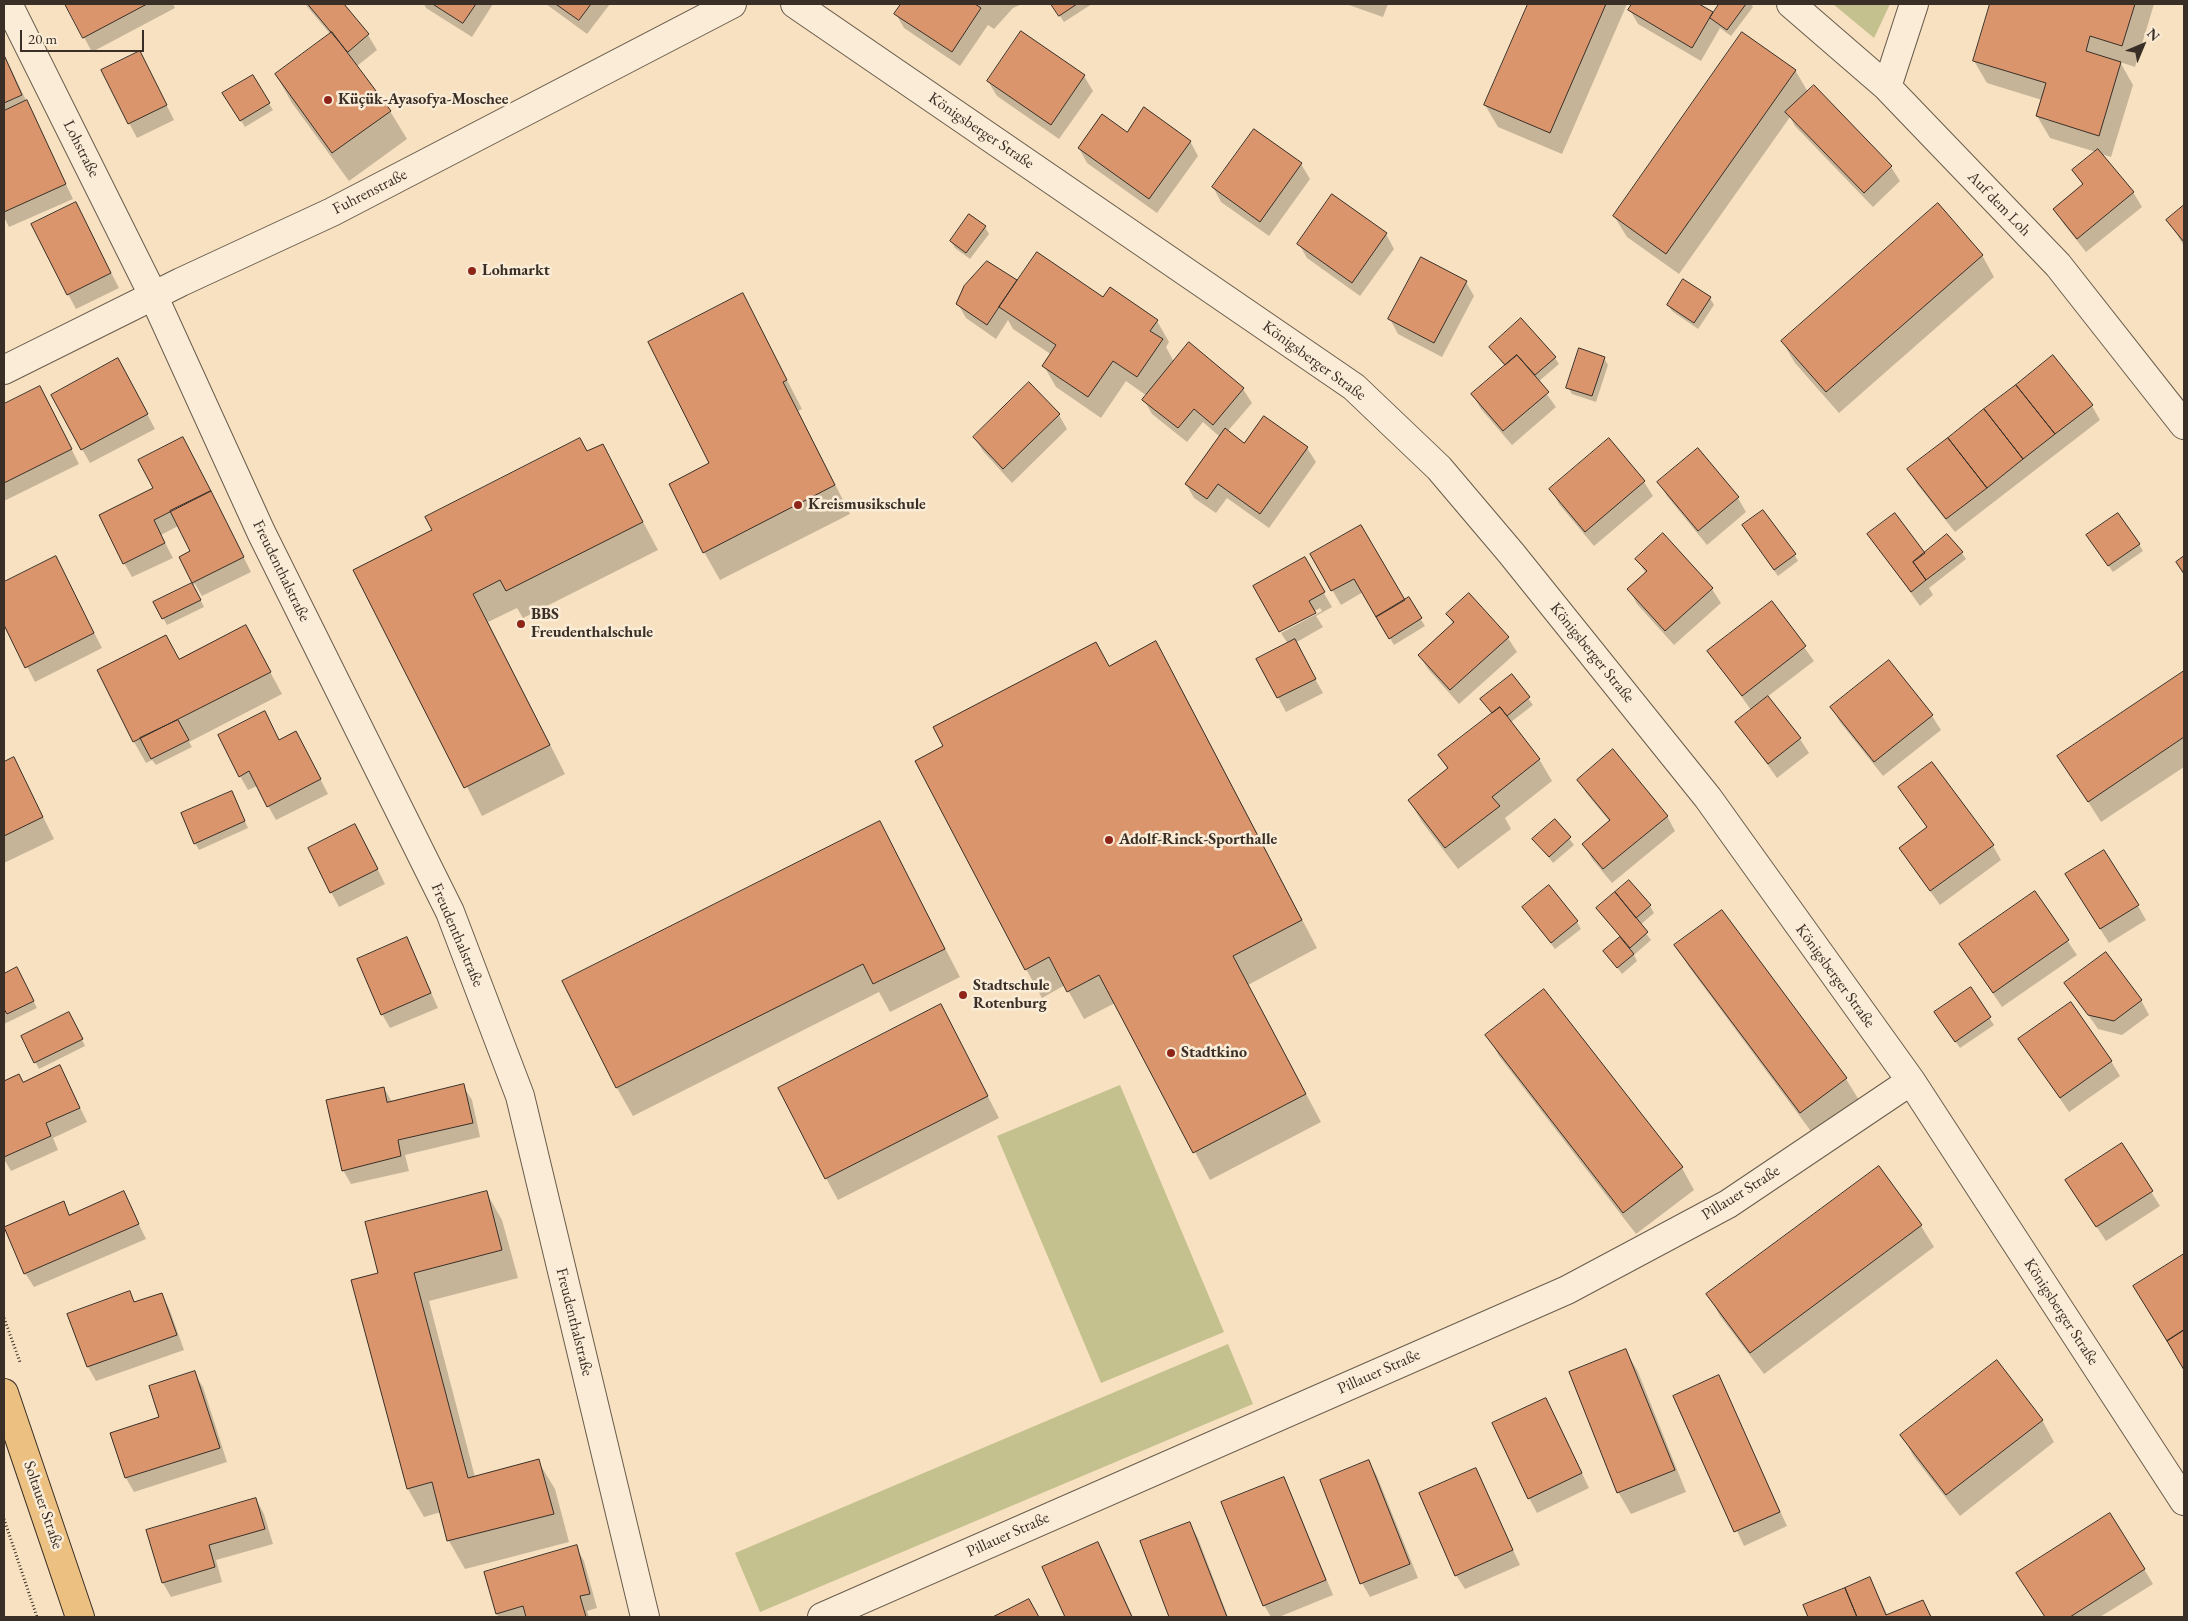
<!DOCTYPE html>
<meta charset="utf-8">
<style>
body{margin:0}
#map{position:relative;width:2188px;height:1621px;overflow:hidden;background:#f8e1c0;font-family:"EB Garamond",serif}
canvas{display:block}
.frame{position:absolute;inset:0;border:5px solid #392f26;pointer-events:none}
.north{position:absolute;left:2118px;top:20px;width:50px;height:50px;-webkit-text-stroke:4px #faecd6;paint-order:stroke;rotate:45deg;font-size:14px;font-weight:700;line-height:20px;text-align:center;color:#392f26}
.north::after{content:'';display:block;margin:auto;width:18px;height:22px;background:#392f26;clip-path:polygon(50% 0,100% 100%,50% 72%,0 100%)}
.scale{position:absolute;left:20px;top:30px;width:124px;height:22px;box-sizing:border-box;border:2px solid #392f26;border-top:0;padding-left:6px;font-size:15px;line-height:18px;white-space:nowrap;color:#392f26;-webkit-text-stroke:4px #faecd6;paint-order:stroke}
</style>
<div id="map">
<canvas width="2188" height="1621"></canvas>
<div class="frame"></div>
<div class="north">N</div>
<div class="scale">20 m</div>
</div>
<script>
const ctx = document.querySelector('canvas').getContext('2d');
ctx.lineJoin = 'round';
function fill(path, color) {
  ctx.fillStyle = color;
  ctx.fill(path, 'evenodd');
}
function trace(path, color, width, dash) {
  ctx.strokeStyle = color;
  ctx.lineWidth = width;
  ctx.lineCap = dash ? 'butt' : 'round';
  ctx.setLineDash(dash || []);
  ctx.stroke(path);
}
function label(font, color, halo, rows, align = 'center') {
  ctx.font = font + ' "EB Garamond",serif';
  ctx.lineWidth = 5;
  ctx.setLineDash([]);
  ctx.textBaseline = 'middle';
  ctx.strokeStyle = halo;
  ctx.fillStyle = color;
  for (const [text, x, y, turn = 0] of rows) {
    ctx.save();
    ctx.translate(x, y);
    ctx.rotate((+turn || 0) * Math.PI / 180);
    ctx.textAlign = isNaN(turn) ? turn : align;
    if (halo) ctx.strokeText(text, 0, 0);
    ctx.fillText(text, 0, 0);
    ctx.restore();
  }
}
fill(new Path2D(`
 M1833 4H1890L1874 38Z
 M1120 1085 1224 1332 1101 1383 997 1136Z
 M1228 1344 1253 1404 760 1612 735 1553Z`), '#c4c18e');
fill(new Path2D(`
 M66 4H173L175 8 92 52Z
 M305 4H342L368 35 377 50 357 66 390 111 407 139 349 181 292 103 276 75 331 35Z
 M424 4H493L472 37 426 8Z
 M546 4H610L587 34Z
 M903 4H1022L1013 8 994 29 988 25 960 66 904 28 896 14Z
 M1052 4H1092L1064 22Z
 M1346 4H1388L1383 17Z
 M1529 4H1627L1562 154 1498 127 1485 105Z
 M1633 4H1697L1713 15 1721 4H1751L1753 7 1731 36 1720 28 1701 61 1638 24 1630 10Z
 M1992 4H2154L2135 67 2120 62 2133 85 2111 157 2101 154 2133 192 2142 207 2086 252 2063 223 2055 209 2083 186 2074 170 2096 152 2050 138 2037 116 2042 100 1987 83 1974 61Z
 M140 52 174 120 137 138 129 123Z
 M4 54 73 199 9 227 4 217Z
 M1795 70 1808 92 1814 86 1891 167 1900 181 1873 207 1795 126 1790 117 1679 274 1627 237 1614 216Z
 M1084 76 1093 91 1059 139 997 96 988 81Z
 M252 77 273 110 245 127 224 94Z
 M1127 133 1190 141 1198 156 1157 213 1087 163 1079 148Z
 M1301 164 1310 179 1269 236 1221 202 1213 187Z
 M2184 207V246L2168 220Z
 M83 218 119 288 76 309 68 294Z
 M985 227 989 234 970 259 955 248 951 241Z
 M1386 234 1394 249 1360 296 1307 258 1299 244Z
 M1982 255 1994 277 1839 413 1795 363 1782 341Z
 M988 263 1017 283 1104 299 1157 321 1169 342 1166 347 1174 362 1243 389 1252 403 1227 432 1244 445 1307 448 1316 462 1269 528 1227 498 1216 513 1194 498 1186 484 1220 437 1203 422 1187 442 1152 414 1144 400 1147 396 1126 381 1101 418 1056 387 1044 366 1052 355 1013 329 1008 320 996 339 966 318 958 304Z
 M1466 282 1474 296 1442 357 1398 334 1390 319Z
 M743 295 802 409 798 411 850 514 720 580 704 552 711 464Z
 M1710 298 1714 305 1698 329 1672 311 1668 305Z
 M1490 347 1555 358 1559 364 1538 382 1556 407 1512 445 1481 409 1473 395 1506 367Z
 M2053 357 2092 406 2100 420 1955 532 1917 484 1909 470Z
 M1604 358 1608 365 1596 402 1572 394 1568 387Z
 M126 374 155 429 90 463 82 449Z
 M40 387 79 464 4 501V405Z
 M1059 415 1067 429 1012 483 983 451 974 437Z
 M1609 440 1644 482 1653 496 1594 546 1559 504 1551 489Z
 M602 445 658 550 523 618 517 608 488 622 565 774 482 816 355 570Z
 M191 453 251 572 202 596 195 584 193 585 204 607 167 625 155 603 194 583 181 557 192 552 178 526 161 535 173 558 132 577 124 563 154 489Z
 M1659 482 1738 498 1746 512 1707 545 1667 496Z
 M1748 533 1794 554 1798 561 1778 576Z
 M1869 534 1924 554 1962 553 1966 559 1929 588 1933 595 1920 606Z
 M1663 535 1712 589 1721 603 1674 645 1637 604 1629 589 1646 574 1637 559Z
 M2092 543 2139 544 2143 551 2113 572Z
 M1312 555 1404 601 1408 599 1425 626 1394 645 1363 592 1341 605Z
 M55 557 102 648 35 682 4 622V583Z
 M1304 559 1332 607 1316 616 1323 627 1295 643 1323 693 1286 712 1258 660 1288 644 1281 633 1322 611 1320 608 1280 631Z
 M1469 594 1508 638 1517 652 1459 704 1428 669 1419 655 1453 624 1447 614Z
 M1772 603 1814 661 1767 697 1800 739 1809 753 1777 778 1737 722 1751 710 1709 651Z
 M246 627 282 694 189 742 192 747 156 765 152 760 146 763 134 742 179 660Z
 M1889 662 1932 716 1941 730 1883 776 1840 722 1832 708Z
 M1109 667 1172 671 1317 948 1248 985 1321 1122 1210 1180 1115 1003 1084 1019 1065 985 1042 998 1026 969Z
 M2184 672V767L2101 822 2059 756Z
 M1511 675 1533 705 1511 722 1539 759 1552 781 1505 818 1511 829 1458 869 1422 822 1409 800 1448 770 1439 755 1493 714 1486 706Z
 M279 741 304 747 328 794 276 820 257 786 248 790 240 776Z
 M14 758 54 839 4 863V763Z
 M1578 780 1667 816 1675 831 1612 883 1592 859 1584 844 1610 822 1587 794Z
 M1900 788 1993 846 2001 860 1940 905 1900 849 1928 829Z
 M235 799 248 828 199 850 195 843Z
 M1555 820 1574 845 1553 863 1534 839Z
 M880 823 960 977 890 1012 879 992 633 1116 617 1088Z
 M363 840 385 884 339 907 331 892Z
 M2075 889 2138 906 2146 920 2109 943Z
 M2035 893 2077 955 2002 1007 1969 958Z
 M1650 906 1654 913 1640 925 1651 940 1634 955 1637 961 1622 974 1605 951 1621 938 1598 908Z
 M1523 907 1577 922 1581 929 1555 949Z
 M1722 912 1846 1079 1859 1100 1813 1134 1689 967 1676 946Z
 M407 939 438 1008 390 1028 382 1014Z
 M17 969 37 1008 4 1024V976Z
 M2066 983 2141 1000 2149 1015 2122 1035 2098 1029Z
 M1970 989 1994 1025 1960 1048 1940 1019Z
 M1544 991 1682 1168 1694 1190 1636 1234 1499 1056 1487 1035Z
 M941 1006 999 1118 838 1200 826 1178Z
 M73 1020 85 1046 39 1069 22 1036Z
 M2020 1040 2111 1061 2120 1076 2069 1112Z
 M60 1066 87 1122 53 1138 58 1150 11 1171 4 1159V1082L19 1076 23 1083Z
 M463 1086 472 1100 480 1137 405 1155 409 1171 351 1184 343 1170 384 1088 392 1102Z
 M2122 1145 2160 1206 2106 1241 2075 1194Z
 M1878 1168 1921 1226 1934 1247 1764 1374 1720 1316 1708 1294Z
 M486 1192 502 1220 518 1278 429 1301 475 1477 538 1461 555 1489 569 1542 465 1569 449 1541 441 1512 424 1517 408 1489 380 1274Z
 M124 1193 146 1239 34 1287 25 1273 63 1203 71 1216Z
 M2184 1256V1369L2135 1287Z
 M129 1293 135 1303 161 1294 169 1308 184 1350 96 1381 88 1367 69 1315Z
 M1626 1351 1638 1372 1686 1492 1631 1514 1618 1492Z
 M194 1373 203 1387 227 1462 134 1492 126 1478 112 1433 160 1418Z
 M1718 1377 1787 1526 1744 1546 1675 1397Z
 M1554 1414 1589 1488 1537 1513 1529 1498Z
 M2042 1420 2054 1442 1960 1516 1914 1457 1902 1435Z
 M1369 1462 1377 1476 1418 1578 1370 1597 1362 1583Z
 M1476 1469 1520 1565 1465 1589 1456 1575Z
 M1283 1478 1291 1493 1333 1595 1279 1617H1271L1264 1605Z
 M256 1499 264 1514 273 1544 216 1560 222 1582 171 1597 163 1583 148 1531Z
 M1190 1524 1198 1538 1228 1617H1171L1141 1542Z
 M1097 1544 1106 1558 1133 1617H1067L1044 1568Z
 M576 1547 584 1561 597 1608 587 1611 589 1617H499L497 1614Z
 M2144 1569 2153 1584 2100 1617H2045L2026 1588Z
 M1870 1578 1888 1616 1923 1602 1932 1617H1810L1805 1606Z`), '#0003');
const building = new Path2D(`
 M65 4H147L83 38Z
 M308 4H344L369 34 348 52Z
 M433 4H476L463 23Z
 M556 4H591L579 20Z
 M901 4H975L981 8 952 52 894 14Z
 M1051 4H1077L1059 16Z
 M1528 4H1606L1550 133 1484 105Z
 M1632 4H1699L1713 12 1692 48 1628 10Z
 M1719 4H1746L1727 30 1710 18Z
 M1990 4H2135L2122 46 2090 36 2086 51 2121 62 2099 136 2036 116 2046 83 1973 61Z
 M1021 31 1085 75 1051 125 987 81Z
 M332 32 391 111 332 153 275 74Z
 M1742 32 1796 70 1666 254 1613 216Z
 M140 51 167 105 128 124 101 70Z
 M4 55 22 95 4 103Z
 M253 75 270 103 240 121 222 93Z
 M1814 85 1892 166 1864 193 1785 112Z
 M27 100 66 184 4 212V111Z
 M1144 107 1191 141 1149 199 1078 148 1102 114 1127 132Z
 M1254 129 1302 163 1260 222 1212 187Z
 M2098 149 2134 192 2077 239 2053 209 2083 184 2072 170Z
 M1332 194 1387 233 1352 283 1297 244Z
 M76 202 111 273 67 295 31 224Z
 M1938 203 1983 255 1826 392 1781 341Z
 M2184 205V242L2166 220Z
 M969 214 986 226 966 253 950 241Z
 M1037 252 1103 297 1110 287 1158 320 1150 331 1163 339 1137 377 1113 361 1088 397 1042 366 1056 345 999 307Z
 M1421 257 1467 281 1434 343 1388 319Z
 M987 261 1017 280 987 325 956 304 964 286Z
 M1683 279 1711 297 1694 323 1667 305Z
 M743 293 787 380 783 382 835 485 703 553 669 484 709 463 648 342Z
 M1521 318 1556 357 1535 375 1517 355 1505 365 1489 347Z
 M1189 342 1244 388 1213 425 1194 409 1178 428 1142 400Z
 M1579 348 1605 357 1592 396 1566 388Z
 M1517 355 1549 392 1503 431 1471 394Z
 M2053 355 2093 405 2055 434 2016 385Z
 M118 358 148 414 81 450 51 395Z
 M1029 382 1060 414 1003 469 973 437Z
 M2016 385 2055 434 2023 459 1984 409Z
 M40 386 72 449 4 483V404Z
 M1984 409 2023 459 1987 488 1948 438Z
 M1264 416 1308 447 1260 514 1218 484 1207 499 1185 484 1225 428 1244 443Z
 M183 437 211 491 154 520 165 543 123 564 99 515 153 488 138 460Z
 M580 438 587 451 603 444 643 522 506 591 500 580 473 594 550 745 464 788 353 570 432 530 425 517Z
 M1609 438 1645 481 1585 532 1549 489Z
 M1948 438 1987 488 1946 519 1907 469Z
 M1698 448 1739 497 1698 531 1657 482Z
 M211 491 244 557 192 583 179 557 190 551 170 511Z
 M1763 510 1796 554 1774 570 1742 525Z
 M1895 513 1925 553 1913 562 1926 580 1911 592 1867 534Z
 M2118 513 2140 544 2108 566 2086 535Z
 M1361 525 1405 600 1376 617 1354 579 1331 591 1310 554Z
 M1663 533 1713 588 1665 631 1627 589 1647 571 1635 559Z
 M1947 534 1963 552 1926 580 1913 562Z
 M56 556 94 633 25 668 4 625V582Z
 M2184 556V574L2176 562Z
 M1305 557 1325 592 1309 601 1316 613 1279 632 1253 586Z
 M192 583 201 600 162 619 153 602Z
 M1469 593 1509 637 1450 690 1418 655 1454 622 1446 614Z
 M1409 597 1422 618 1389 639 1376 617Z
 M1772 601 1806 646 1742 696 1707 651Z
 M246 625 271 672 133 742 97 670 166 635 179 659Z
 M1295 639 1316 679 1277 698 1256 659Z
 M1156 641 1302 920 1233 956 1306 1094 1193 1153 1099 975 1067 992 1049 957 1025 970 915 761 943 746 933 727 1096 642 1109 666Z
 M1889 660 1933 715 1874 762 1830 707Z
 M2184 671V737L2088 802 2057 756Z
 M1512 674 1530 697 1507 716 1500 707 1492 713 1480 699Z
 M1768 696 1801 738 1768 764 1735 722Z
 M1500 707 1540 759 1492 797 1500 806 1445 848 1408 800 1448 768 1438 755Z
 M265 711 279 740 296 731 321 779 267 807 249 771 239 777 218 735Z
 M178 720 189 740 151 759 140 738Z
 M1613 749 1668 816 1603 869 1582 844 1610 820 1577 780Z
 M14 757 43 817 4 836V762Z
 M1932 762 1994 845 1930 891 1899 848 1927 827 1898 787Z
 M232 791 245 821 194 844 181 813Z
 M1555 819 1571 837 1549 857 1532 839Z
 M880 821 945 949 873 984 863 964 616 1088 562 981Z
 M355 824 378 869 330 893 308 848Z
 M2104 850 2139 905 2100 929 2065 874Z
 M1629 880 1651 905 1636 918 1615 892Z
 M1549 885 1578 921 1551 943 1522 907Z
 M2035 891 2069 940 1993 993 1959 944Z
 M1615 892 1648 932 1630 948 1596 908Z
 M1722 910 1847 1078 1800 1113 1674 945Z
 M407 937 431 993 381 1015 357 959Z
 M1620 937 1634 954 1617 968 1603 951Z
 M2106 952 2142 1000 2114 1021 2088 1015 2064 983Z
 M17 967 34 1001 7 1014 4 1009V974Z
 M1971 987 1991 1017 1955 1042 1934 1012Z
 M1544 989 1683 1167 1623 1213 1485 1035Z
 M2071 1002 2112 1061 2060 1098 2018 1039Z
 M941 1004 988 1096 825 1179 778 1088Z
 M69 1012 83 1039 34 1063 21 1036Z
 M60 1065 80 1108 46 1123 51 1136 4 1157V1081L19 1074 23 1082Z
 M464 1084 473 1123 398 1140 401 1156 342 1171 326 1100 384 1087 387 1102Z
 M2122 1143 2153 1191 2096 1227 2065 1180Z
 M1879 1166 1922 1225 1750 1353 1706 1294Z
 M124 1191 139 1224 24 1274 4 1227 64 1201 69 1215Z
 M487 1191 502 1250 414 1273 468 1478 539 1459 554 1514 447 1541 432 1482 407 1489 351 1280 378 1273 365 1222Z
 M2184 1254V1330L2167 1341 2133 1286Z
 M130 1291 134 1302 162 1293 177 1335 87 1367 67 1314Z
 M2184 1330V1370L2167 1341Z
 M1626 1349 1675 1470 1617 1493 1569 1372Z
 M1997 1360 2043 1420 1946 1495 1900 1435Z
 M195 1371 220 1448 125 1478 110 1433 159 1417 149 1386Z
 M1719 1375 1780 1512 1734 1532 1673 1396Z
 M1546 1398 1582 1473 1528 1499 1492 1423Z
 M1369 1460 1410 1564 1360 1584 1320 1480Z
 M1476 1468 1513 1550 1455 1576 1419 1493Z
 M1284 1477 1326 1580 1263 1606 1221 1502Z
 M256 1498 265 1529 209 1545 215 1567 162 1583 146 1530Z
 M2110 1513 2145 1569 2070 1617H2045L2016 1573Z
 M1190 1522 1227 1617H1169L1140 1541Z
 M1098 1542 1132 1617H1065L1042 1567Z
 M577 1545 590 1594 580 1596 586 1617H526L523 1606 496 1614 484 1572Z
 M1870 1577 1886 1615 1923 1600 1931 1617H1857L1845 1588Z
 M1845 1588 1857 1617H1808L1803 1605Z
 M1029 1599 1039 1617H993Z`);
fill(building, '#da956d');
trace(building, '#392f26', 1);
const minor = new Path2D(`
 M8 4 153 295 261 532 450 912 520 1096 645 1617
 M795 4 1354 387 1439 468 1511 553 1708 798 1911 1081 2184 1501
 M1791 4 1887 87 2058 265 2184 425
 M1887 87 1914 4
 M4 370 181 282 332 212 732 4
 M822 1617 1567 1290 1728 1204 1911 1081`);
const major = new Path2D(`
 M4 1393 80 1617`);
trace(minor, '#695c4c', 30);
trace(major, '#392f26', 30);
trace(new Path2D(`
 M4 1318 20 1362
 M4 1519 37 1617`), '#392f26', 3, [1, 2.5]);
trace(minor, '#faecd6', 28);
trace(major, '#ecc080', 28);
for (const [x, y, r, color] of [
 [328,100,5,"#8f2418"],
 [472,271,5,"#8f2418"],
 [798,505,5,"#8f2418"],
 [521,624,5,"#8f2418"],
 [1109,840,5,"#8f2418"],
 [963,995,5,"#8f2418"],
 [1171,1053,5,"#8f2418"]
]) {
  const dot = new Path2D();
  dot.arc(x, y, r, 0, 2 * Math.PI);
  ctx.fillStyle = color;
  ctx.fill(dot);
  trace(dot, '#faecd6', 2);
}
label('bold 16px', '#392f26', '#faecd6', [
 ["Küçük-Ayasofya-Moschee",338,100],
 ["Lohmarkt",482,271],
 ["Kreismusikschule",808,505],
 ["BBS",531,615],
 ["Freudenthalschule",531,633],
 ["Adolf-Rinck-Sporthalle",1119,840],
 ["Stadtschule",973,986],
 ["Rotenburg",973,1004],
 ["Stadtkino",1181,1053]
], 'left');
label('16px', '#392f26', '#faecd6', [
 ["Königsberger Straße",981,131,34],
 ["Lohstraße",81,149,63],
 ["Fuhrenstraße",370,192,-27],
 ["Auf dem Loh",1999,204,46],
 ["Königsberger Straße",1314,361,36],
 ["Freudenthalstraße",281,571,64],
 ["Königsberger Straße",1592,653,51],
 ["Freudenthalstraße",457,935,67],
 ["Königsberger Straße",1835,976,54],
 ["Pillauer Straße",1741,1193,-32],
 ["Königsberger Straße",2061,1312,57],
 ["Freudenthalstraße",574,1322,76],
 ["Pillauer Straße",1379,1372,-24],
 ["Soltauer Straße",43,1505,71],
 ["Pillauer Straße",1008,1535,-24]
]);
</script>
